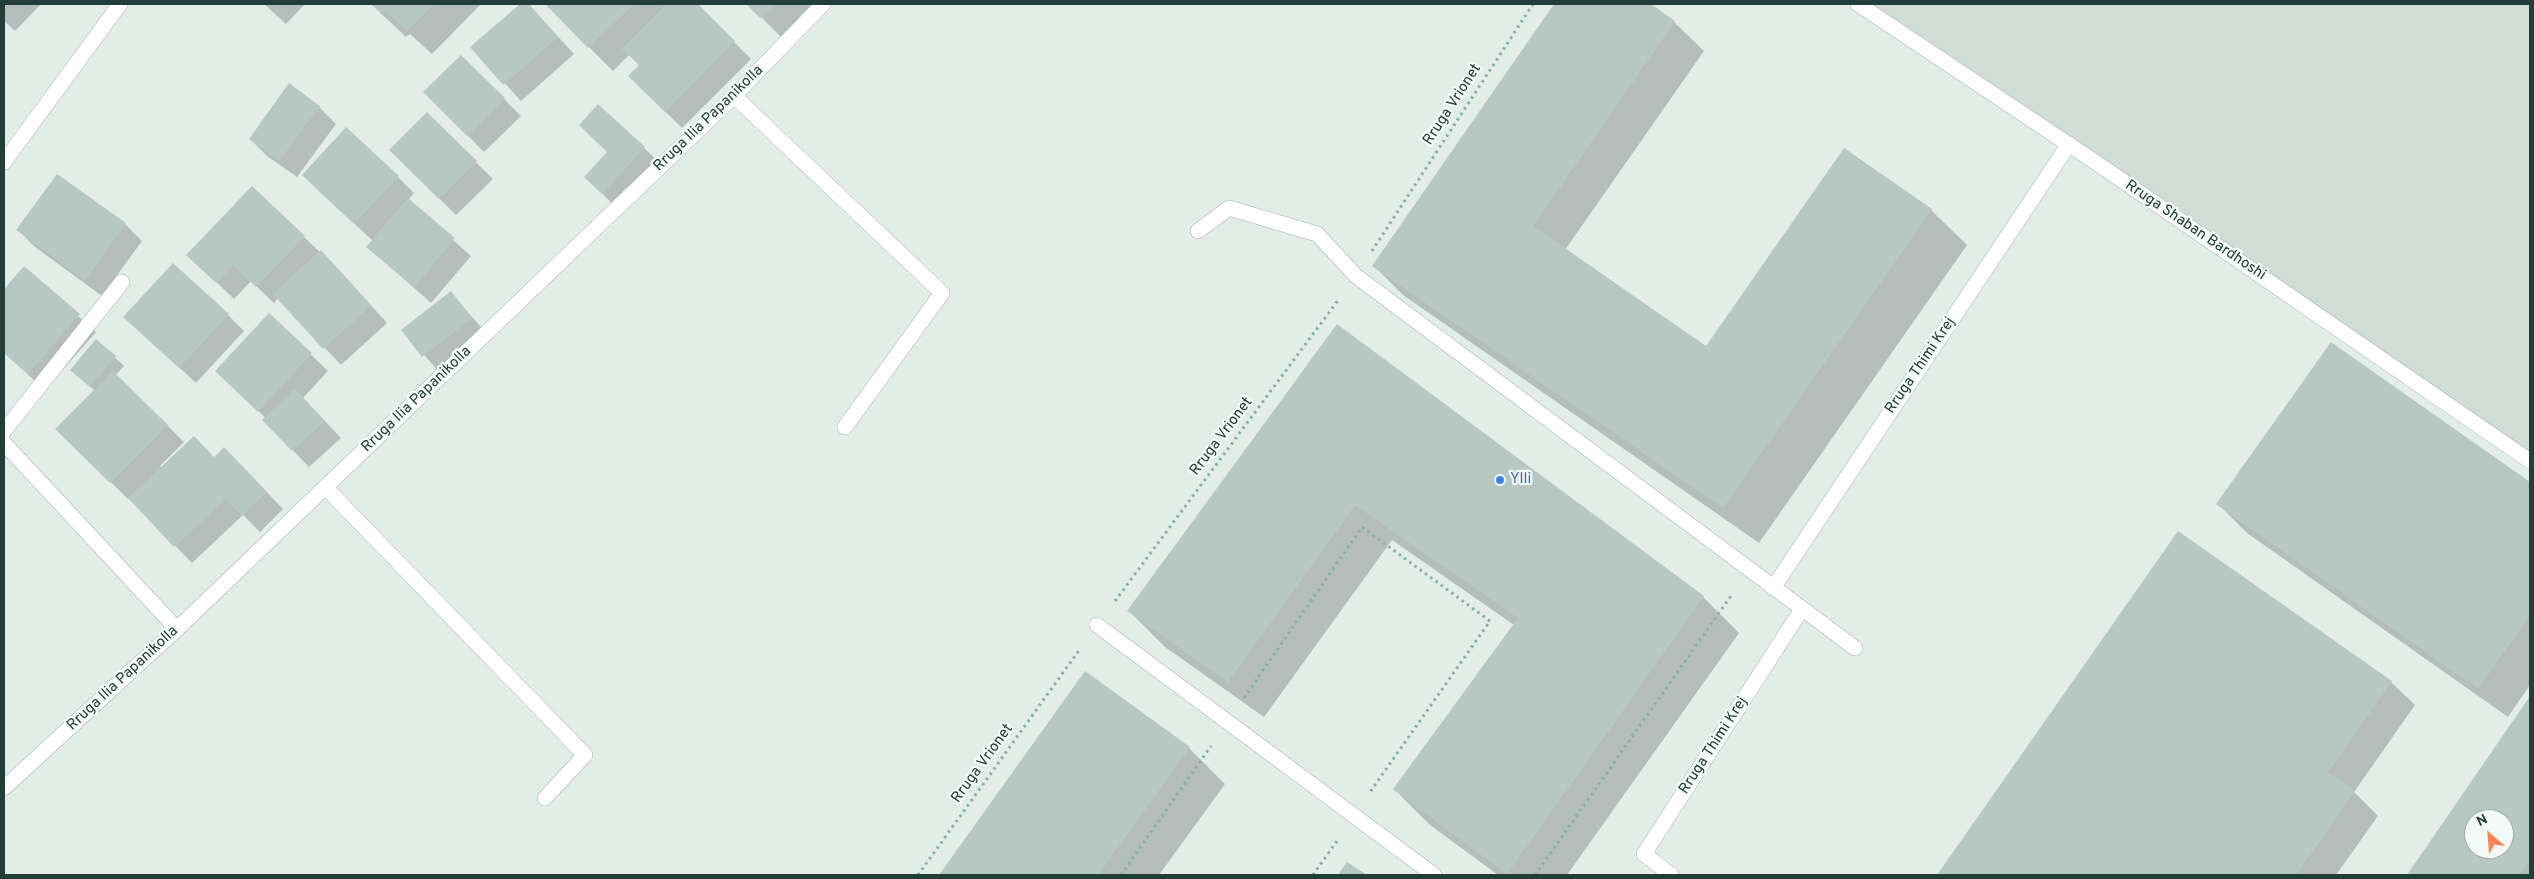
<!DOCTYPE html>
<style>
body{margin:0}
#map{position:relative;width:2534px;height:879px;overflow:hidden;background:#e2ede8;font-family:Overpass,sans-serif}
canvas{display:block}
.frame{position:absolute;inset:0;border:5px solid #223e38;pointer-events:none}
.north{position:absolute;left:2464px;top:809px;width:50px;height:50px;box-sizing:border-box;background:#f3f9f6;border:1px solid #9faeaa;border-radius:50%;rotate:333deg;font-size:14px;font-weight:700;line-height:20px;text-align:center;color:#223e38}
.north::after{content:'';display:block;margin:auto;width:18px;height:22px;background:#f58558;clip-path:polygon(50% 0,100% 100%,50% 72%,0 100%)}
</style>
<div id="map">
<canvas width="2534" height="879"></canvas>
<div class="frame"></div>
<div class="north">N</div>
</div>
<script>
const ctx = document.querySelector('canvas').getContext('2d');
ctx.lineJoin = 'round';
function fill(path, color) {
  ctx.fillStyle = color;
  ctx.fill(path, 'evenodd');
}
function trace(path, color, width, dash) {
  ctx.strokeStyle = color;
  ctx.lineWidth = width;
  ctx.lineCap = dash ? 'butt' : 'round';
  ctx.setLineDash(dash || []);
  ctx.stroke(path);
}
function label(font, color, halo, rows, align = 'center') {
  ctx.font = font + ' Overpass,sans-serif';
  ctx.lineWidth = 4.5;
  ctx.setLineDash([]);
  ctx.textBaseline = 'middle';
  ctx.strokeStyle = halo;
  ctx.fillStyle = color;
  for (const [text, x, y, turn = 0] of rows) {
    ctx.save();
    ctx.translate(x, y);
    ctx.rotate((+turn || 0) * Math.PI / 180);
    ctx.textAlign = isNaN(turn) ? turn : align;
    if (halo) ctx.strokeText(text, 0, 0);
    ctx.fillText(text, 0, 0);
    ctx.restore();
  }
}
fill(new Path2D(`
 M1858 4H2530V461Z`), '#d0ddd7');
fill(new Path2D(`
 M4 4H41L15 31 4 21Z
 M264 4H305L286 24Z
 M371 4H481L432 54 410 34 406 37Z
 M521 4H528L574 54 521 101 472 47Z
 M546 4H696L751 59 682 128 629 76 640 65 630 54 613 71Z
 M748 4H824L785 41Z
 M1556 4H1648L1674 22 1704 51 1565 250 1706 347 1931 210 1967 245 1759 543 1403 295 1374 266Z
 M461 56 521 116 484 152 425 92Z
 M319 107 336 124 297 177 267 156 250 139Z
 M427 114 493 179 456 215 391 150Z
 M644 148 661 164 619 210 585 177Z
 M58 175 125 224 142 241 102 296 35 247 18 230Z
 M398 177 414 193 408 200 471 256 431 303 368 247 373 241 320 192Z
 M304 237 337 268 387 323 341 365 278 298 274 303 251 281 234 299 205 271Z
 M24 268 96 332 45 390 4 353V291Z
 M451 293 488 335 440 373 403 331Z
 M228 315 244 331 196 383 142 333Z
 M269 315 328 371 303 398 341 438 309 467 264 420 266 418 234 388Z
 M1338 326 1703 597 1739 633 1567 875H1498L1430 825 1394 789 1514 625 1392 540 1264 717 1165 647 1129 611Z
 M97 341 124 366 116 375 184 442 160 466 162 468 214 458 241 465 283 509 260 532 243 515 192 563 129 498 128 499 57 429 95 391 80 378Z
 M2331 344 2530 483V685L2508 717 2247 533 2218 504Z
 M2178 533 2391 682 2415 705 2354 792 2378 816 2336 875H1939Z
 M1085 673 1189 748 1225 784 1159 875H940Z
 M2530 698V875H2408ZM2474 819H2504V849H2474Z`), '#0003');
fill(new Path2D(`
 M371 4H434L407 31 386 11 382 14Z
 M520 4H529L558 37 503 85 470 47Z
 M545 4H634L588 48Z
 M667 4H698L735 41 665 112 628 76 639 65 622 49Z
 M746 4H775L760 18Z
 M1554 4H1651L1675 21 1533 226 1706 346 1844 148 1932 209 1723 508 1372 266Z
 M461 55 505 98 467 136 423 92Z
 M289 83 320 106 279 161 249 139Z
 M598 104 645 147 602 194 584 177 607 152 579 125Z
 M427 112 477 161 439 199 389 150Z
 M346 127 399 176 354 224 302 175Z
 M57 174 126 223 85 280 16 230Z
 M252 186 305 236 256 287 233 265 216 283 186 255Z
 M408 198 455 238 414 287 366 247Z
 M321 250 371 305 323 349 273 294Z
 M173 263 229 314 179 368 123 317Z
 M24 266 80 314 28 374 4 353V289Z
 M451 291 472 318 422 357 401 330Z
 M269 313 312 353 258 412 215 371Z
 M1337 324 1704 596 1507 874 1393 789 1518 618 1355 505 1228 682 1127 611Z
 M96 339 116 356 90 387 70 370Z
 M2331 342 2530 482V615L2478 689 2216 504Z
 M113 371 168 425 110 483 55 429Z
 M295 389 325 421 292 451 262 420Z
 M194 436 214 457 224 447 267 492 242 516 226 499 174 547 128 498Z
 M2178 531 2392 681 2328 772 2355 791 2296 875H1937Z
 M1085 671 1190 747 1098 875H939Z
 M2530 696V860L2519 875H2407ZM2474 819H2504V849H2474Z
 M1347 862 1367 875H1338Z`), '#b7c8c2');
const minor = new Path2D(`
 M1858 4 2101 166 2530 461
 M734 96 942 293 845 427
 M4 162 120 4
 M1198 231 1229 208 1317 234 1356 276 1855 648
 M4 431 122 282
 M4 443 177 629
 M325 487 585 755 545 798
 M1773 588 2069 144
 M1097 625 1434 875
 M4 788 177 629 734 96 823 4
 M1671 875 1644 854 1802 609`);
trace(minor, '#a5b5b0', 16);
trace(new Path2D(`
 M1372 251 1533 4
 M1115 601 1339 299
 M1244 698 1362 527 1490 621 1370 792
 M918 875 1080 649
 M1121 875 1211 746
 M1313 875 1337 841
 M1535 875 1733 593`), '#82b1a4', 3, [2.5, 4]);
trace(minor, '#fff', 15);
for (const [x, y, r, color] of [
 [1500,480,5,"#3f7fe0"]
]) {
  const dot = new Path2D();
  dot.arc(x, y, r, 0, 2 * Math.PI);
  ctx.fillStyle = color;
  ctx.fill(dot);
  trace(dot, '#f3f9f6', 2);
}
label('15px', '#223e38', '#f3f9f6', [
 ["Rruga Vrionet",1453,105,-57],
 ["Rruga Ilia Papanikolla",709,119,-44],
 ["Rruga Shaban Bardhoshi",2195,231,34],
 ["Rruga Thimi Krej",1921,366,-56],
 ["Rruga Ilia Papanikolla",417,400,-44],
 ["Rruga Vrionet",1222,437,-53],
 ["Rruga Ilia Papanikolla",123,679,-43],
 ["Rruga Thimi Krej",1714,746,-57],
 ["Rruga Vrionet",983,764,-54]
]);
label('15px', '#366cbe', '#f3f9f6', [
 ["Ylli",1510,480]
], 'left');
</script>
